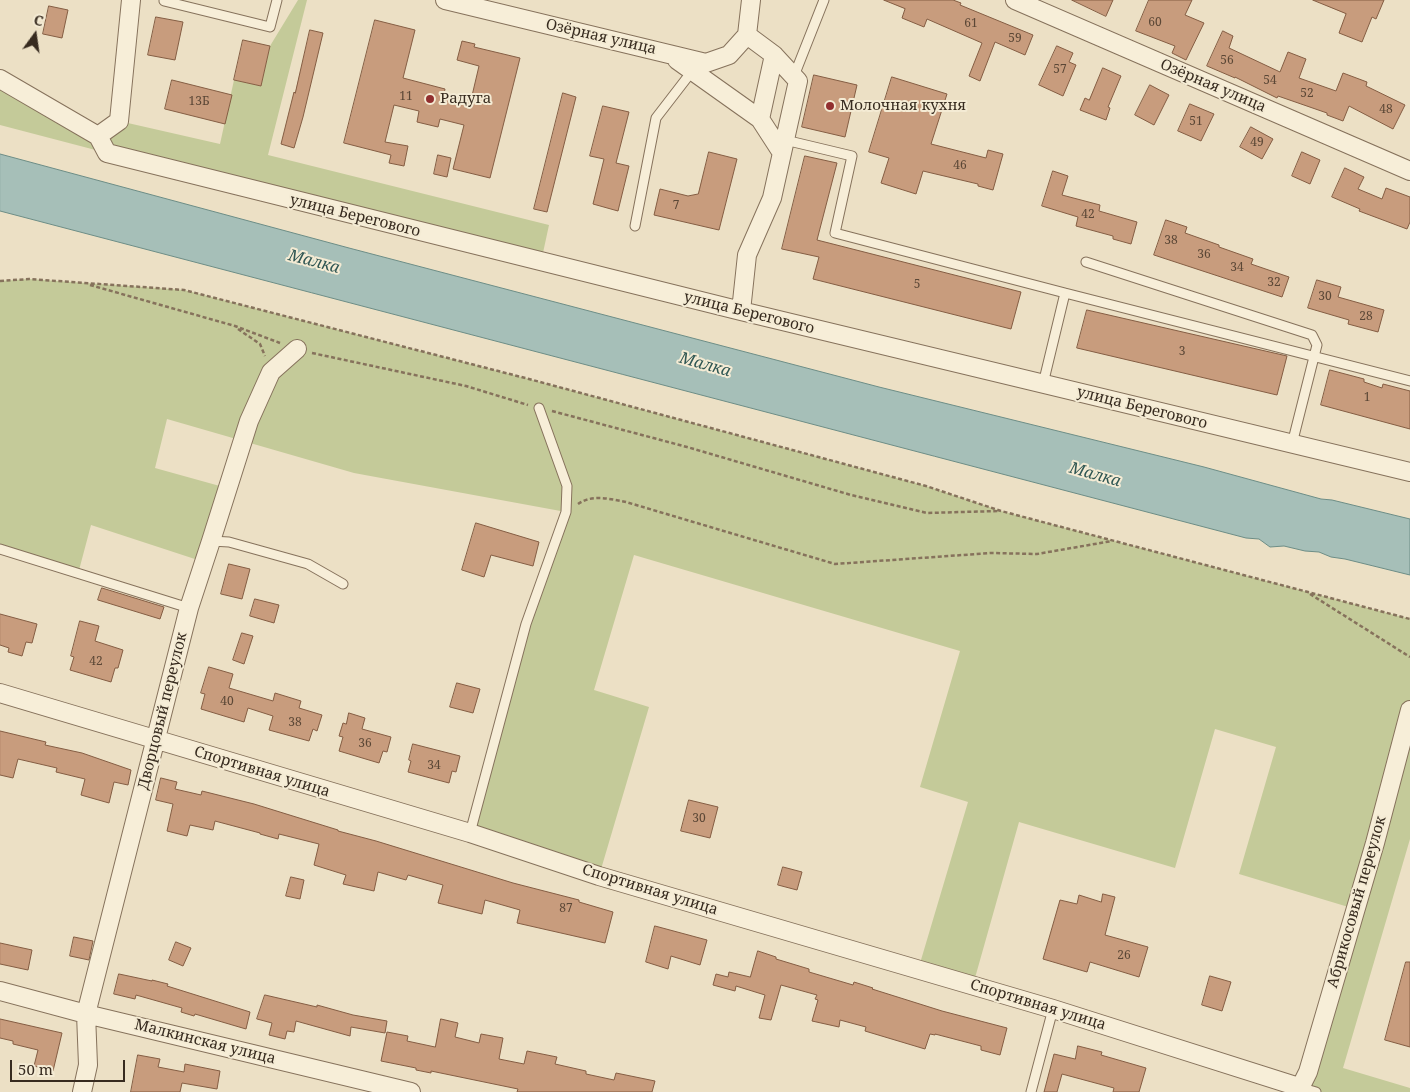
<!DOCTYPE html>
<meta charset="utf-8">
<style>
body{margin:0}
#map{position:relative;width:1410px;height:1092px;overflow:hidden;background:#ece0c5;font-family:"Noto Serif",serif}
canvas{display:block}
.north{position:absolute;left:10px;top:10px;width:50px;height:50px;-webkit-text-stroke:4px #f4ebd4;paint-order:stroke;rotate:14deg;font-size:14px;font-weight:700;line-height:20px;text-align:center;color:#372b1f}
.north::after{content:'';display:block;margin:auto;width:18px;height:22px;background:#372b1f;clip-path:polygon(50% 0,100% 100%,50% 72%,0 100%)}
.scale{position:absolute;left:10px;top:1060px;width:115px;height:22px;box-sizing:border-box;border:2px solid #372b1f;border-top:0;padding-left:6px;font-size:15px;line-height:18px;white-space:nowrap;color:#372b1f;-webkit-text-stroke:4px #f4ebd4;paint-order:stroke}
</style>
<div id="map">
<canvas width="1410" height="1092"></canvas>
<div class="north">С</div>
<div class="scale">50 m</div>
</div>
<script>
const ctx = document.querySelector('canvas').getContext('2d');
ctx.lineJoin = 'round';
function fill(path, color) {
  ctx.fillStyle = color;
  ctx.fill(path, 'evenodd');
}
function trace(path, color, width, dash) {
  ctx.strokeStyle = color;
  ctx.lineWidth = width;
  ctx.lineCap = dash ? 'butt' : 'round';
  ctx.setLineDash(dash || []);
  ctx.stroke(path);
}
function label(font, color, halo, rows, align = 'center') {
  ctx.font = font + ' "Noto Serif",serif';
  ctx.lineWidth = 4;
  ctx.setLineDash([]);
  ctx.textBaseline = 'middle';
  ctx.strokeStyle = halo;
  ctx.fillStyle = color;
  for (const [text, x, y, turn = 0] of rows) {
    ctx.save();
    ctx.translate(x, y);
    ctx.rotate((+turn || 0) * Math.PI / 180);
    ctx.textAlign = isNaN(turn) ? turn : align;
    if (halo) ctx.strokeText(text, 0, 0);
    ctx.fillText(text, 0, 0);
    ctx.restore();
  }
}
fill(new Path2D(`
 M298 0H307L268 155 549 225 541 262 107 153 0 125V79L98 136 119 121 220 144 234 80 261 86 270 46Z
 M29 279 184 290 529 379 926 486 1001 511 1410 619V839L1343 1068 1410 1088V1092H1316L1299 1087 1355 909 1239 874 1276 747 1215 729 1175 868 1019 822 973 985 918 970 968 802 920 787 960 651 634 555 594 690 649 707 599 876 470 833 526 624 566 512 354 473 167 419 155 468 227 488 204 562 91 525 78 574 0 549V281Z`), '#c4ca99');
const water = new Path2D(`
 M0 154 349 248 879 387 1204 467 1321 499 1332 500 1410 519V575L1345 559 1331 557 1319 552 1305 551 1284 546 1270 547 1259 539 1246 538 0 211Z`);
fill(water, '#a6bfb8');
trace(water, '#6d8d86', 1);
const building = new Path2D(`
 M884 0H953L961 3 960 5 1033 35 1025 55 995 42 980 81 969 76 982 43 927 19 924 27 902 18 905 9Z
 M1072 0H1113L1106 16Z
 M1149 0H1192L1185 15 1204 23 1186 60 1172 53 1175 46 1136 31Z
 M1313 0H1384L1376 19 1372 17 1362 42 1339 33 1346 14Z
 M49 6 68 10 62 38 43 34Z
 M156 17 183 22 175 60 148 55Z
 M375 20 415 30 403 78 445 89 444 94 471 100 479 66 457 60 462 41 475 44 474 47 520 58 490 178 453 169 464 125 440 119 438 127 417 122 419 111 394 105 385 142 408 146 404 166 389 163 391 155 344 143Z
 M310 30 323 33 303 117 294 148 281 144 294 92 295 93Z
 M1223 31 1233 36 1229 48 1280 72 1288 52 1306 59 1299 78 1336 91 1343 73 1367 82 1366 86 1405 105 1393 129 1349 106 1343 121 1327 115V113L1278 96 1277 98 1235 77V78L1207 66Z
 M243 40 270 46 261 86 234 80Z
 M1057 46 1073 53 1069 62 1076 65 1063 96 1039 85Z
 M1103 68 1121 76 1108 107 1110 108 1106 120 1080 110 1085 98 1089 100Z
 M814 75 857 85 845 137 802 127Z
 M892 77 947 94 931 144 986 158 988 150 1003 154 993 190 978 186V184L923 171 916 194 881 183 889 158 869 152Z
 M172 80 232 95 225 124 165 109Z
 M1150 85 1169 95 1154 125 1135 115Z
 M563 93 576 97 547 212 534 209Z
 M1190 104 1214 114 1201 141 1178 131Z
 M603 106 629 112 616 163 629 166 618 211 593 204 604 159 590 156Z
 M1251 127 1273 139 1262 159 1240 147Z
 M709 152 737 159 719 230 654 215 660 189 688 196 698 194Z
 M1302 152 1320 160 1310 184 1292 176Z
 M438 155 451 158 447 177 434 174Z
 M805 156 837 163 817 240 1021 292 1011 329 813 279 819 257 782 249Z
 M1345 168 1364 177 1358 189 1382 199 1386 188 1410 197V222L1407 229 1359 211 1360 209 1332 197Z
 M1053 171 1068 176 1062 195 1100 205 1099 211 1137 222 1131 244 1113 239V236L1076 226 1078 217 1042 206Z
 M1166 220 1187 227 1185 233 1219 245V247L1253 259 1251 264 1289 277 1282 297 1154 255Z
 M1317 280 1341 287 1338 297 1384 310 1378 332 1348 324 1349 320 1308 308Z
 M1087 310 1287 356 1277 395 1077 348Z
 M1330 370 1364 379V382L1382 388 1383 384 1410 391V429L1321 405Z
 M476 523 539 542 533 566 491 555 484 577 462 570Z
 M229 564 250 569 242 599 221 594Z
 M102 588 164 607 160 619 98 600Z
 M255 599 279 605 274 623 250 616Z
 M0 614 37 624 32 643 26 642 22 656 8 652 9 648 0 645Z
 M80 621 99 626 95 641 123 650 118 668H115L111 682 70 670 74 657 71 656Z
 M242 633 253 636 244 664 233 660Z
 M209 667 233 674 229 688 273 701 275 693 301 701 299 708 322 715 317 731 313 729 309 741 269 730 273 716 248 708 244 722 201 709 205 694 201 693Z
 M457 683 480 689 473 713 450 707Z
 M349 713 365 718 362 729 391 737 387 752 383 751 379 763 339 751 343 737 339 736 343 723 346 724Z
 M0 731 46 742 45 745 82 753 131 770 128 785 114 782 109 803 81 795 85 779 56 772 57 768 18 759 13 778 0 775Z
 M413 744 460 756 456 772 452 771 449 783 408 772 411 761 409 760Z
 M161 778 177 782 175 789 201 795 202 791 254 804 338 830V831L376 841 513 883 579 900V902L613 912 605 943 517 923 520 910 485 900 482 914 438 903 443 885 408 875 406 880 378 872 374 891 343 884 346 875 314 865 319 844 279 834 278 839 260 834V833L215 821 213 830 190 825 187 836 167 831 173 804 156 800Z
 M689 800 718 807 710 838 681 831Z
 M783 867 802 872 797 890 778 885Z
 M291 877 304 880 300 899 286 896Z
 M1103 894 1115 897 1105 935 1148 947 1139 977 1090 962 1087 972 1043 959 1060 900 1077 904 1079 895 1101 902Z
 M655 926 707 940 700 965 671 956 668 969 646 962Z
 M74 937 93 941 89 960 70 956Z
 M176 942 191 948 183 966 169 960Z
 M0 943 32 950 28 970 0 964Z
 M758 951 776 957V959L809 969V972L853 985 854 982 873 988 872 989 942 1011 1007 1028 1000 1055 981 1050V1046L935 1034V1035L930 1034 925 1049 865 1031 866 1027 840 1020 839 1027 812 1021 818 1000 815 999 817 995 781 985 771 1020 759 1018 765 995 736 986 735 991 713 985 716 974 728 977 729 972 750 977Z
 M1406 962H1410V1047L1385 1040Z
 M119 974 152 981V980L168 984 167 986 250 1012 246 1029 195 1014 194 1016 181 1012 182 1008 136 995 135 999 114 994Z
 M1210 976 1231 982 1222 1011 1202 1005Z
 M265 995 317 1007V1005L353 1015 387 1021 385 1033 351 1027 350 1036 296 1021 294 1032 287 1031 285 1039 269 1035 272 1023 257 1019Z
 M0 1019 62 1033 53 1071 34 1066 38 1050 13 1044V1041L0 1038Z
 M441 1019 458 1023 455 1037 479 1043 481 1034 503 1038 499 1059 524 1064 527 1051 557 1057 555 1064 586 1071V1074L614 1080 616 1073 655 1081 652 1092H517L518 1089 431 1071V1073L416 1070V1068L381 1061 387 1032 408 1036 407 1041 435 1047Z
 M1078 1046 1102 1052 1101 1055 1146 1068 1139 1092H1113L1114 1088 1062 1074 1057 1092H1044L1054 1054 1075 1059Z
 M138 1055 160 1059 158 1067 184 1072 185 1064 220 1071 217 1089 182 1083 180 1092H131Z`);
fill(building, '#c89c7d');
trace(building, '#845d43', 1);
const service = new Path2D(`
 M164 1 270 27 277 0
 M794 76 824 0
 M785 140 852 156 835 233 1065 293 1043 384
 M635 226 656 118 693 70
 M1086 262 1312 335 1317 345 1292 444
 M1065 293 1410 381
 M211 541 229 542 308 564 343 584
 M0 549 189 608
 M470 833 526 624 566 512 567 486 539 408
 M1299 1087 1316 1092
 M1031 1092 1053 1009`);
const minor = new Path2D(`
 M445 0 706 63 729 55 747 35
 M1015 0 1410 171
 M747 35 774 55 760 119
 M747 35 751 0
 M774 55 798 81 782 153
 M677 60 760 119 782 153 772 198 747 255 741 311
 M0 79 98 136
 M98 136 107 153 741 311 1410 472
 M98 136 119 121 131 0
 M0 693 470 833 599 876 1053 1009 1299 1087
 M0 991 86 1014 411 1092
 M82 1092 88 1065 86 1014 189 608 211 541 249 421 271 372 297 349
 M1298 1092 1308 1072 1375 843 1410 710`);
trace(service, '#86725c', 11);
trace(minor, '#86725c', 20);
trace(new Path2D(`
 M0 281 29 279 184 290 529 379 926 486 1001 511 1410 619
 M90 285 235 326 280 343
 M238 329 260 344 265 356
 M312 353 466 386 528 405
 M552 411 687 447 851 495 927 513 998 511
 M578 504C592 494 610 499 626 502L835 564 991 553 1037 554 1112 541
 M1310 594 1410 657`), '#86725c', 2.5, [4, 2.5]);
trace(service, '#f7eed8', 9);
trace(minor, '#f7eed8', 18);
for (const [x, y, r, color] of [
 [430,99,5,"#922f2f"],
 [830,106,5,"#922f2f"]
]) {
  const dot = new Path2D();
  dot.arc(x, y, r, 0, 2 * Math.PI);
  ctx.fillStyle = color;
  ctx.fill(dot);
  trace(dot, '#f4ebd4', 2);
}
label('12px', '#5b4736', null, [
 ["60",1155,23],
 ["61",971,24],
 ["59",1015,39],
 ["56",1227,61],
 ["57",1060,70],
 ["54",1270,81],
 ["52",1307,94],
 ["11",406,97],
 ["13Б",199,102],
 ["48",1386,110],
 ["51",1196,122],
 ["49",1257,143],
 ["46",960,166],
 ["7",676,206],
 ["42",1088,215],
 ["38",1171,241],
 ["36",1204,255],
 ["34",1237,268],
 ["32",1274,283],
 ["5",917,285],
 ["30",1325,297],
 ["28",1366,317],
 ["3",1182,352],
 ["1",1367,398],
 ["42",96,662],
 ["40",227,702],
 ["38",295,723],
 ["36",365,744],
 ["34",434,766],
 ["30",699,819],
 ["87",566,909],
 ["26",1124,956]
]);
label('15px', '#372b1f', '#f4ebd4', [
 ["Озёрная улица",601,37,13],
 ["Озёрная улица",1213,86,23],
 ["улица Берегового",355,216,14],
 ["улица Берегового",749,313,14],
 ["улица Берегового",1142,408,14],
 ["Дворцовый переулок",163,711,-76],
 ["Спортивная улица",262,772,17],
 ["Спортивная улица",650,890,17],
 ["Абрикосовый переулок",1357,902,-74],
 ["Спортивная улица",1038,1005,17],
 ["Малкинская улица",205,1042,14]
]);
label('15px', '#372b1f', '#f4ebd4', [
 ["Радуга",440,99],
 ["Молочная кухня",840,106]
], 'left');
label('italic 16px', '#2f5653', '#f4ebd4', [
 ["Малка",314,262,15],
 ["Малка",705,365,16],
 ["Малка",1095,475,16]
]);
</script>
